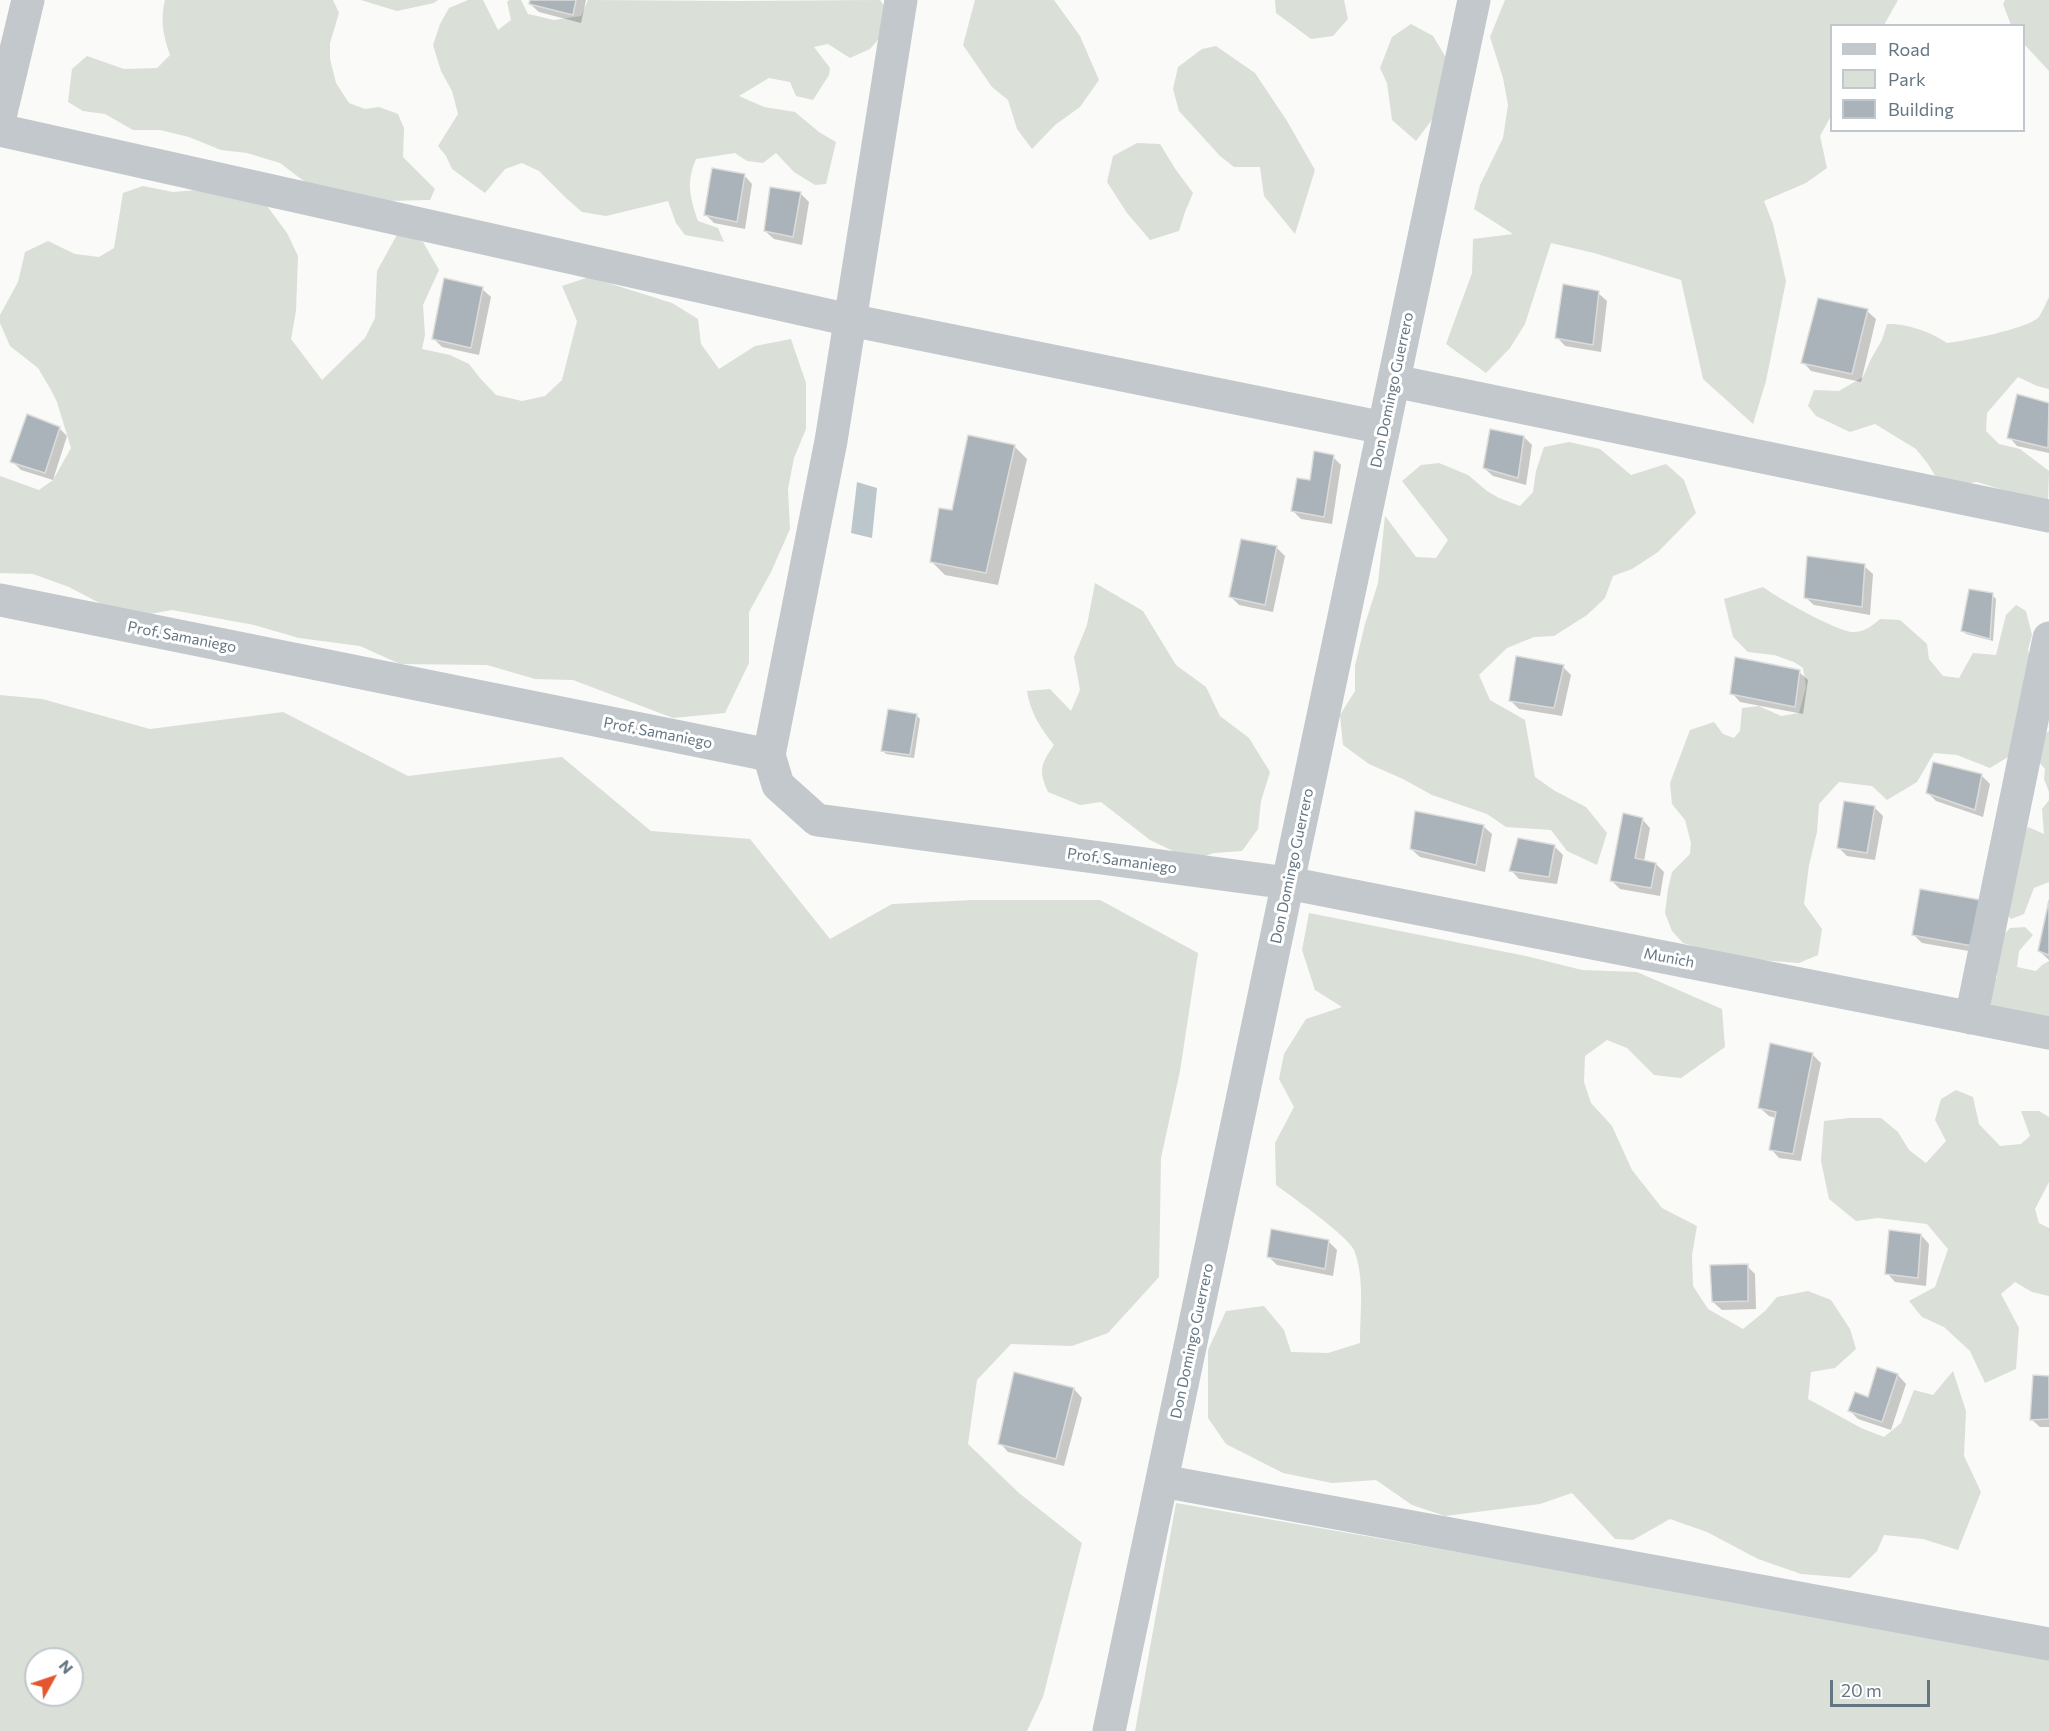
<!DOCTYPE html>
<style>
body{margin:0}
#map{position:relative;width:2049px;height:1731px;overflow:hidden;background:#fafaf8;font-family:Commissioner,sans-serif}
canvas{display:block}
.legend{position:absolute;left:1830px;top:24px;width:195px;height:108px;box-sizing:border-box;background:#fff;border:2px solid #c1c8cd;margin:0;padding:8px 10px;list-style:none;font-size:18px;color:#657683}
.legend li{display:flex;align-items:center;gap:12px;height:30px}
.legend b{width:30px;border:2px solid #c1c8cd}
.north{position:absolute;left:24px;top:1647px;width:60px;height:60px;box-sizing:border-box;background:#fff;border:2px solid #c1c8cd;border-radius:50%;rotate:50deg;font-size:16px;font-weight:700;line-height:24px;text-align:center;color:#657683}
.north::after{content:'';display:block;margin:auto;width:21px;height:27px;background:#e4572e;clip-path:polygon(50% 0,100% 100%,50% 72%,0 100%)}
.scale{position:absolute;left:1830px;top:1680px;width:100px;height:27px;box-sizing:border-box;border:3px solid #657683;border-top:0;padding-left:8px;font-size:18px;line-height:21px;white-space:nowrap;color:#657683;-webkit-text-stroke:4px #fff;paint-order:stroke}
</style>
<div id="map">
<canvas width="2049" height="1731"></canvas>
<ul class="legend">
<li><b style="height:8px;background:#c3c8cc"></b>Road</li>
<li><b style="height:16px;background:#dadfd7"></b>Park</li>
<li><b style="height:16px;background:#aab3b9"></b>Building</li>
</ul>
<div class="north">N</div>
<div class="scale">20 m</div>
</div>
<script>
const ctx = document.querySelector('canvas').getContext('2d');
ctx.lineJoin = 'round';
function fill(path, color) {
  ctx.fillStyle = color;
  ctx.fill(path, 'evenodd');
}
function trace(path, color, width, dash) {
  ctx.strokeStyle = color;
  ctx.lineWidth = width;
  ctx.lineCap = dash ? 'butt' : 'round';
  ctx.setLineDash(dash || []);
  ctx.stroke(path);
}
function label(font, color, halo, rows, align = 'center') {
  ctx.font = font + ' Commissioner,sans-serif';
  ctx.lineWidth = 6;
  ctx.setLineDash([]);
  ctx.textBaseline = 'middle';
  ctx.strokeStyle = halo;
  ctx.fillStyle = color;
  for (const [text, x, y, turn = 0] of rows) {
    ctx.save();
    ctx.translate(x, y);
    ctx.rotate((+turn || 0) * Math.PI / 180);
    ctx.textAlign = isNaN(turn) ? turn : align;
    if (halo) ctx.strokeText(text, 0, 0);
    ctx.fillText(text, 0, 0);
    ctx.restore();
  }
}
fill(new Path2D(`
 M165 0H333L339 13 330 43V59L336 83 349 103 365 109 379 107 398 114 404 128 403 157 435 189 430 200 386 201 305 182 280 163 247 153 221 150 189 137 160 130H133L105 114 83 111 68 102 72 69 87 56 124 69 157 68 170 55C163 35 160 20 165 0Z
 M361 0H438L434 3 397 11Z
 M468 0H483L498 30 511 20 507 2 509 0H521L528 14 554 20 581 16 588 0 738 1 880 0 885 7 888 28 870 49 850 58 828 44 814 47 830 68 829 75 813 100 796 96 790 82 769 78 739 96 764 107 795 112 819 132 836 142 826 184 815 185 794 172 776 153 763 163 747 161 735 153 696 159C686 182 690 198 698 221L718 228 724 242 685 235 676 223 668 201 606 216 582 212 566 198 539 171 522 163 505 169 485 193 452 169 446 156 438 146 458 114 452 91 441 71 433 45 440 24 449 8Z
 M975 0H1054L1080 36 1099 80 1080 107 1055 125 1032 149 1017 129 1008 100 992 87 963 45Z
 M1275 0H1344L1348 19 1333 36 1311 39 1276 13Z
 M1505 0H1898L1884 25 1832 26 1831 116 1820 136 1827 168 1806 183 1764 201 1773 224 1786 281 1766 381 1753 424 1703 379 1681 280 1594 253 1551 243 1525 324 1510 348 1486 373 1446 344 1472 273 1473 239 1513 234 1474 209 1480 185 1503 138 1508 105 1503 78 1490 37Z
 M2005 0H2049V71L2024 44V26L2011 25 2003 4Z
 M1411 24 1433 36 1448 61 1439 105 1431 121 1416 141 1392 120 1387 83 1380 68 1392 37Z
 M1216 46 1255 73 1287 121 1315 170 1295 234 1264 196 1260 167H1234L1220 156 1179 111 1173 89 1178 67 1202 49Z
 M1137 143 1160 144 1176 170 1193 193 1185 212 1179 231 1150 240 1127 213 1107 182 1113 156Z
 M143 186 173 192 208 189 267 206 287 233 298 256 296 311 291 339 322 380 365 338 375 318 377 271 398 233 423 242 439 270 423 305 425 335 422 349 450 355 469 364 480 378 496 395 522 401 545 396 562 380 577 321 562 286 589 277 672 303 698 319 701 344 719 369 755 346 791 339 806 383V429L794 458 788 489 790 529 771 572 749 612V663L725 713 673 718 573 680 535 679 487 665 400 664 360 646 299 638 254 625 172 610 128 618 69 587 33 574 0 573V476L39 490 53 480 71 448 57 402 51 390 38 368 10 346 0 323V315L18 282 25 252 48 241 75 254 99 257 114 248 123 193Z
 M2049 297V389L2037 386 2018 377 1987 413 1986 431 1999 444 2020 449 2049 471 2048 501 2026 497 1977 482 1942 487 1928 464 1916 449 1875 424 1850 432 1816 416 1808 406 1814 390 1839 391 1863 377 1871 359 1882 340 1887 324C1905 323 1932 332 1947 343 1965 341 2025 329 2038 318 2042 313 2046 303 2049 297Z
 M1569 442 1600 449 1631 475 1666 464 1684 480 1696 513 1658 552 1632 569 1613 576 1605 598 1587 615 1554 636 1534 637 1507 648 1479 675 1490 700 1525 720 1535 777 1555 791 1586 807 1607 833 1597 865 1567 851 1551 830 1506 827 1487 814 1432 795 1403 779 1369 764 1343 745 1340 715 1355 691V666L1365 624 1378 583 1385 516 1416 557 1436 558 1448 540 1402 481 1421 465 1439 463 1468 475 1487 491 1499 498 1520 506 1533 492 1536 471 1544 447Z
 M1095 583 1143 611 1176 665 1206 687 1220 716 1249 738 1270 772 1261 801 1258 829 1242 851 1214 853 1192 860 1150 840 1101 802 1080 805 1048 792C1038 770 1041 764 1054 745 1041 729 1030 712 1027 691L1050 689 1071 711 1080 690 1074 657 1087 625Z
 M1763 587C1776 597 1841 634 1855 632 1866 631 1872 626 1880 619L1900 620 1927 644 1929 659 1943 676 1959 678 1973 653 1996 655 2006 615 2016 605 2026 611 2032 635 2028 650 2034 673 2008 757 1990 768 1957 755 1934 753 1917 782 1887 800 1872 786 1839 782 1819 804 1817 832 1809 865 1804 904 1822 929 1818 955 1799 963 1733 958 1683 943 1672 931 1665 913 1668 889 1672 872 1690 854 1691 843 1685 820 1672 804 1670 783 1690 730 1714 722 1723 734 1734 738 1740 731 1742 708 1759 706 1781 716 1799 713 1806 687 1803 668 1794 662 1774 655 1748 652 1733 637 1724 599Z
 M0 695 42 699 150 729 283 712 408 776 562 757 651 831 750 839 830 939 892 904 973 900H1100L1198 953 1180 1071 1161 1158 1159 1277 1108 1333 1072 1346 1011 1344 977 1380 968 1444 1019 1493 1082 1543 1043 1697 1027 1731H0ZM36 1659H72V1695H36Z
 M2049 731V792L2044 779 2045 769 2039 762 2043 735Z
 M2049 800V882L2034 888 2024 914 2011 919 2003 909 2020 842 2028 827 2044 834 2042 809Z
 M1309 913 1526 956 1582 970 1637 972 1722 1009 1725 1047 1681 1078 1654 1075 1627 1048 1607 1040 1585 1056 1584 1082 1591 1103 1612 1126 1632 1170 1662 1208 1697 1226 1692 1255 1693 1286 1708 1309 1743 1329 1765 1311 1777 1297 1808 1291 1831 1300 1850 1329 1856 1349 1835 1368 1811 1372 1808 1399 1861 1428 1884 1437 1901 1423 1914 1390 1933 1395 1953 1371 1966 1411 1964 1456 1981 1492 1958 1550 1923 1539 1884 1535 1877 1551 1850 1578 1801 1574 1758 1559 1707 1532 1670 1519 1633 1540 1615 1539 1572 1493 1540 1504 1445 1516 1412 1505 1376 1480 1332 1483 1283 1473 1226 1444 1208 1418V1350L1226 1311 1264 1306 1284 1330 1291 1352 1328 1353 1360 1343C1360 1313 1365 1278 1354 1250 1348 1236 1291 1196 1276 1185L1275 1143 1294 1107 1279 1079 1284 1054 1306 1019 1342 1007 1315 990 1302 950Z
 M2025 927 2033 935 2019 951 2017 967 2036 971 2042 965 2049 961V1027L1991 1006 1989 988 1997 977 1996 969 2004 934 2010 928Z
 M1956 1090 1973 1097 1979 1124 2000 1146 2021 1144 2030 1136 2021 1111H2039L2049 1117V1182L2035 1209 2039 1223 2049 1228V1296L2032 1292 2015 1282 2001 1294 2019 1328 2016 1369 1985 1383 1970 1351 1944 1327 1922 1317 1909 1301 1935 1287 1948 1249 1927 1224 1878 1218 1856 1221 1829 1199 1821 1161 1824 1121 1849 1118H1881L1898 1132 1909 1150 1926 1163 1946 1141 1935 1120 1941 1099Z
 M1176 1503 2049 1655V1731H1135Z`), '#dadfd7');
fill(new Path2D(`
 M857 482 877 488 872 538 851 533Z`), '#bbc7cb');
fill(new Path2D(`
 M531 0H586L581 23 539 12 530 4Z
 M744 175 752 184 745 229 714 223 705 214Z
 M800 193 809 202 802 245 774 239 765 231Z
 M482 289 491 297 479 355 442 347 434 339Z
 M1598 293 1607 301 1601 352 1565 346 1557 337Z
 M1867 311 1876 319 1861 382 1811 371 1803 362Z
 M2018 396 2049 405V453L2017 446 2009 437Z
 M59 428 67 436 53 480 21 470 12 461Z
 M1524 437 1532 445 1526 485 1493 476 1484 468Z
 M1014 446 1027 459 998 585 945 575 932 562 953 511Z
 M1333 457 1341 465 1332 524 1301 519 1293 511 1312 481Z
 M1276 547 1285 556 1273 612 1239 605 1231 597Z
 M1864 566 1873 574 1870 615 1814 605 1805 597Z
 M1992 595 1996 599 1993 641 1966 634 1963 630Z
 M1563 667 1571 675 1562 716 1519 709 1510 700Z
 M1799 672 1808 680 1803 714 1740 702 1732 693Z
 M916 715 920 719 914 758 886 754 882 750Z
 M1982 776 1990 784 1983 817 1936 801 1927 792Z
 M1874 807 1883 816 1875 860 1847 856 1838 847Z
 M1642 819 1650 828 1644 861 1656 864 1664 872 1660 896 1620 889 1612 881Z
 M1483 826 1492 834 1485 872 1420 857 1411 849Z
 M1555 847 1563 855 1557 884 1519 879 1511 870Z
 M1921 891 1986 954 1922 943 1913 934Z
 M2049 907V960L2039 951Z
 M1812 1054 1821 1063 1801 1161 1779 1158 1771 1149 1776 1118 1769 1116 1760 1108Z
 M1921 1235 1929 1244 1926 1286 1895 1282 1887 1273Z
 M1328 1241 1337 1250 1333 1276 1277 1265 1269 1257Z
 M1747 1266 1755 1274 1756 1309 1722 1310 1713 1302Z
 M1898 1375 1906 1384 1891 1430 1858 1419 1850 1411 1869 1399Z
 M2049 1377V1427H2040L2031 1419Z
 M1074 1389 1082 1398 1064 1466 1008 1452 1000 1443Z`), '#0003');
const building = new Path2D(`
 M530 0H576L573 15 529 4Z
 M712 168 745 174 737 222 704 215Z
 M770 187 801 192 793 237 764 231Z
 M444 278 483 287 471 348 432 339Z
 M1563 284 1599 291 1593 345 1555 338Z
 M1818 298 1868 309 1852 374 1801 363Z
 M2017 394 2049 403 2048 448 2007 438Z
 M27 414 60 427 45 473 10 462Z
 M1490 429 1524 436 1518 478 1483 468Z
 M968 435 1015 445 986 573 930 562 939 508 952 510Z
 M1314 451 1334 455 1324 517 1291 511 1297 478 1310 480Z
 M1241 539 1277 546 1265 605 1229 597Z
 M1807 556 1865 564 1862 607 1804 598Z
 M1969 589 1993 593 1990 639 1961 631Z
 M1516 656 1564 665 1554 708 1509 701Z
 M1735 657 1800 670 1795 707 1730 694Z
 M888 709 917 714 910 755 881 751Z
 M1933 762 1982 774 1975 810 1926 793Z
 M1844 801 1875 806 1867 853 1837 848Z
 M1415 811 1484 825 1476 865 1410 849Z
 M1623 813 1643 818 1635 858 1656 863 1651 888 1610 881Z
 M1518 838 1555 845 1549 877 1509 871Z
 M1920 889 1986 901 1978 947 1912 935Z
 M2049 900V955L2038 951Z
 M1770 1043 1813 1053 1793 1154 1769 1150 1776 1112 1758 1108Z
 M1271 1229 1329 1240 1325 1269 1267 1257Z
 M1889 1230 1921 1234 1918 1278 1885 1274Z
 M1748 1264V1301L1712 1302 1710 1265Z
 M1877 1367 1898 1374 1882 1422 1848 1411 1855 1392 1868 1397Z
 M1014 1372 1074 1388 1056 1459 998 1444Z
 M2033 1375 2049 1376V1419L2030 1420Z`);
fill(building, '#aab3b9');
trace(building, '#dcdcda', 1.5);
trace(new Path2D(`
 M901 0 831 441 769 755 778 785 817 820 1288 883 2049 1033
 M0 117 28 0
 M0 130 850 320 1384 428
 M1394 381 2049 516
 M0 600 769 755
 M1971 1018 2049 638
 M1162 1481 2049 1644
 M1109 1731 1474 0`), '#c3c8cc', 33);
label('15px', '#657683', '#fff', [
 ["Don Domingo Guerrero",1392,390,-78],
 ["Prof. Samaniego",182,637,11],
 ["Prof. Samaniego",658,733,11],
 ["Prof. Samaniego",1122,861,8],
 ["Don Domingo Guerrero",1292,866,-78],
 ["Munich",1669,958,11],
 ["Don Domingo Guerrero",1192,1341,-78]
]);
</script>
